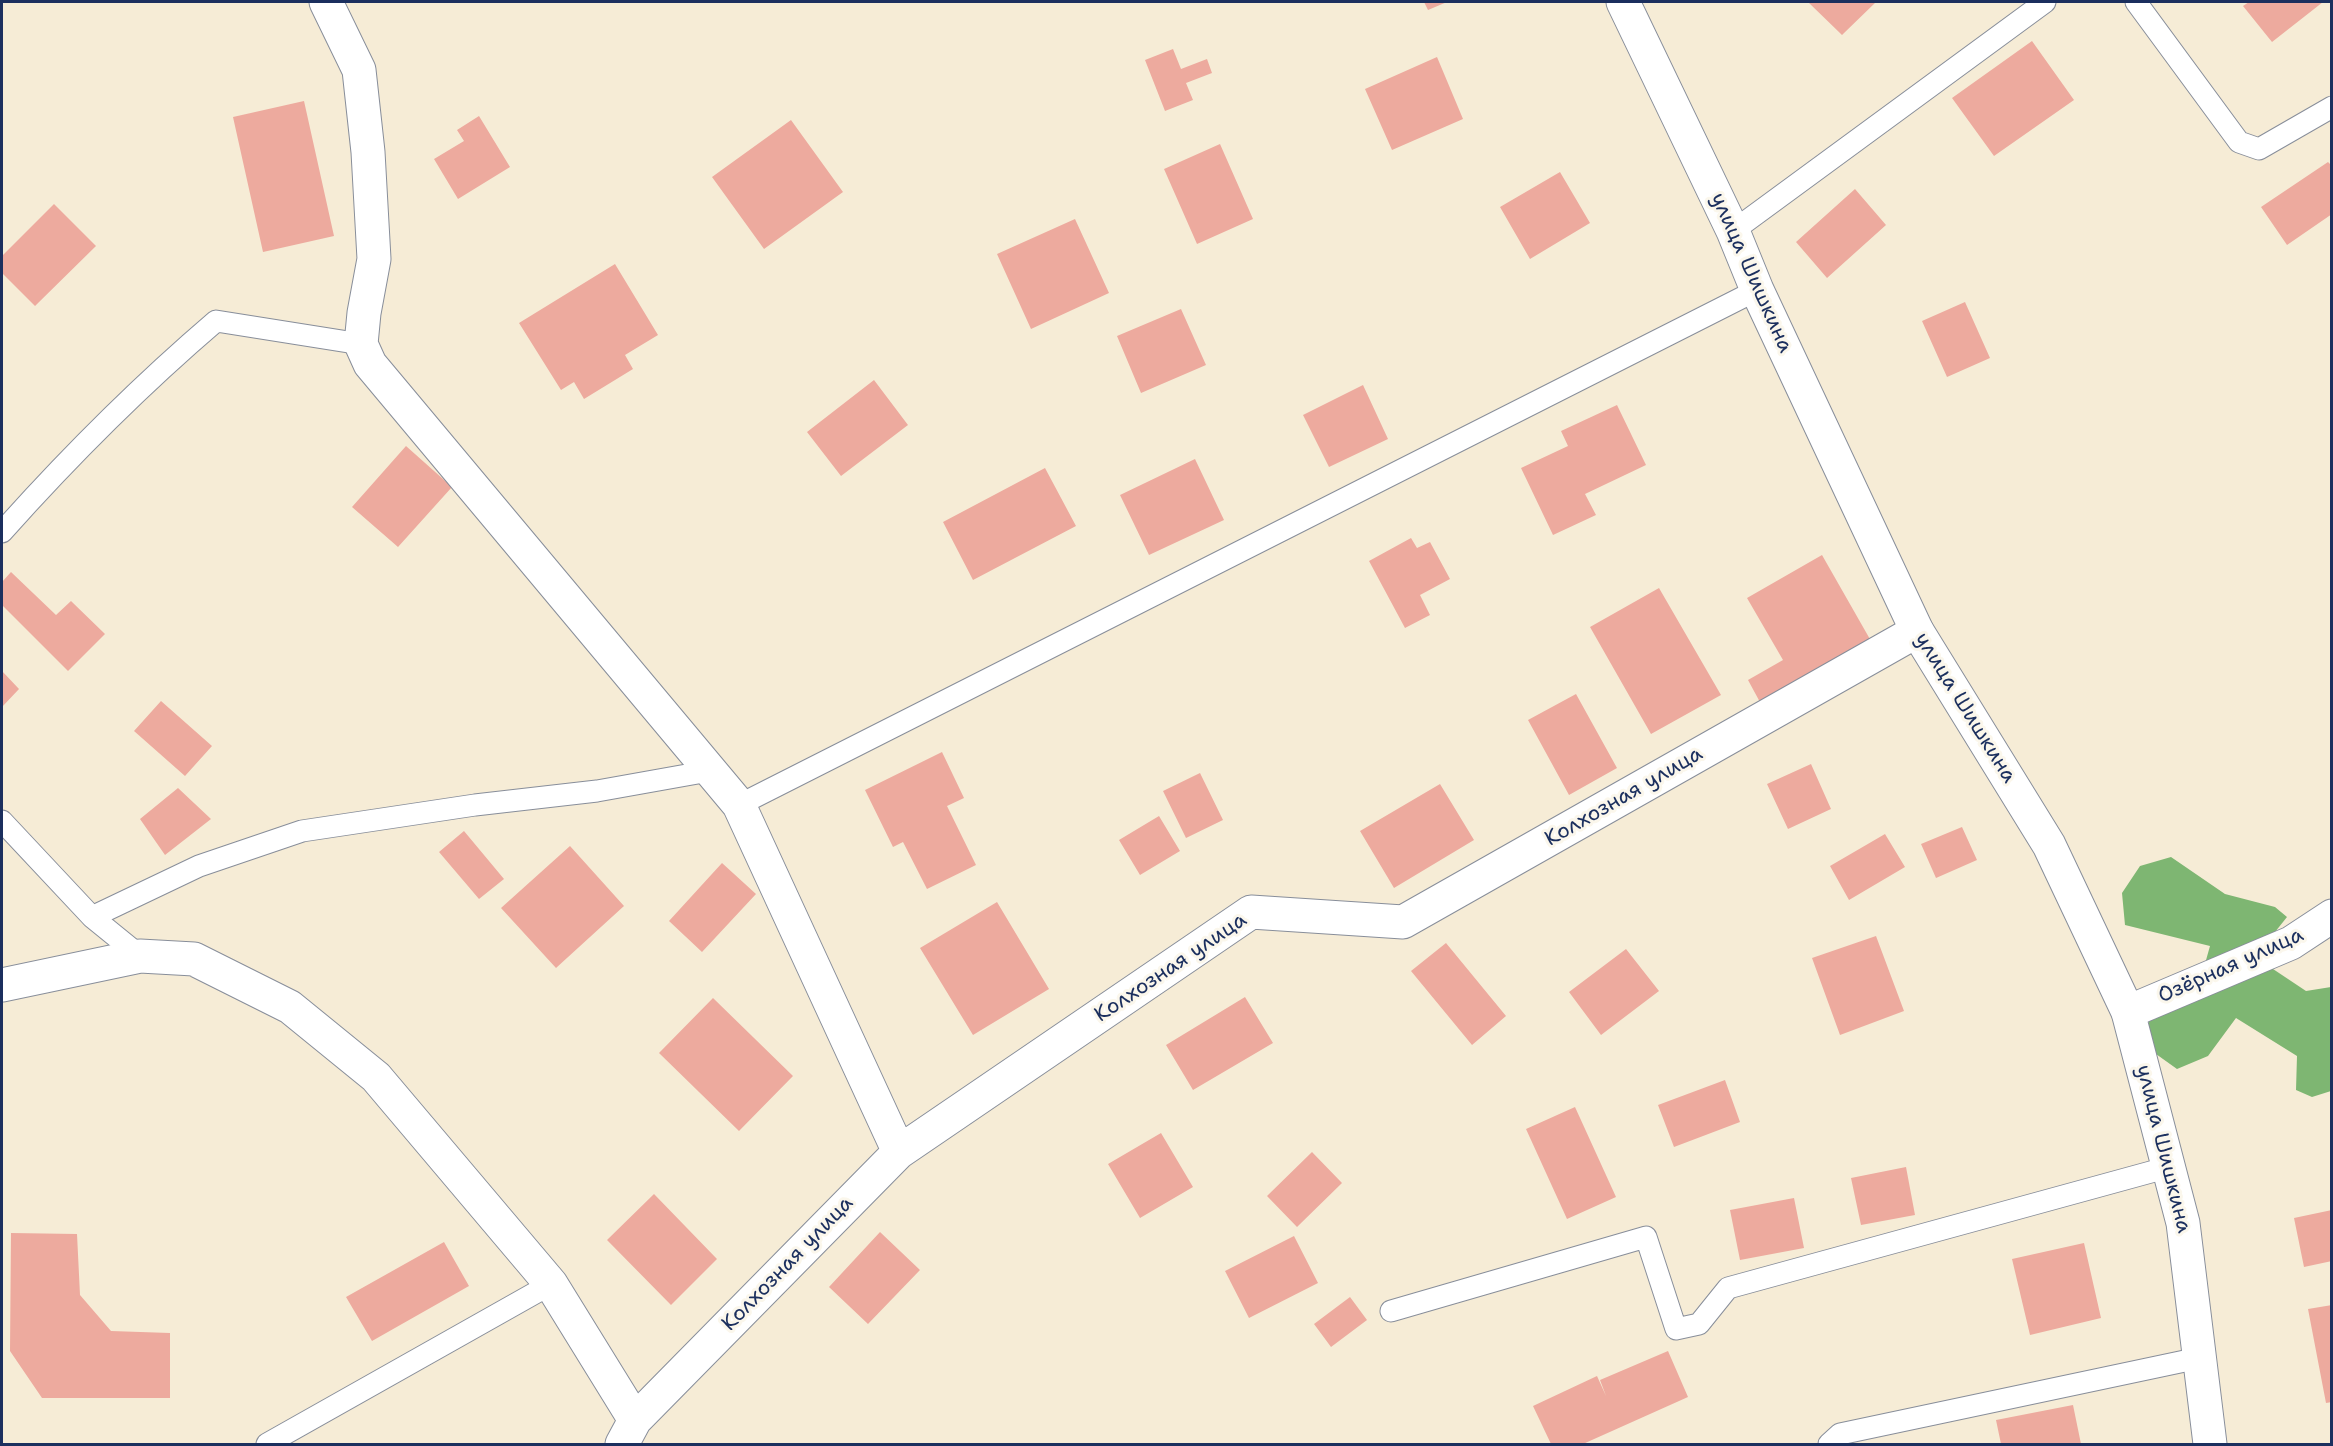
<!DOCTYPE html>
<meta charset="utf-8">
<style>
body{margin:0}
#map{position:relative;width:2333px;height:1446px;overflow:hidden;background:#f6ecd6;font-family:"Shantell Sans",sans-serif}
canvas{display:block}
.frame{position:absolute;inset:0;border:3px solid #1b2f5e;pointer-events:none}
</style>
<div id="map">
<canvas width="2333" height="1446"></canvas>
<div class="frame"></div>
</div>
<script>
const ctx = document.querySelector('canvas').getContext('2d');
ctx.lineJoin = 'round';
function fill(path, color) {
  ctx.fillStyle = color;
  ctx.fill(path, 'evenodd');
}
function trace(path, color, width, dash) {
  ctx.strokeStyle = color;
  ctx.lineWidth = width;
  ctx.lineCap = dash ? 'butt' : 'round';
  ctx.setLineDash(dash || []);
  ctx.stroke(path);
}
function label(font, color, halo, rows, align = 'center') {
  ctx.font = font + ' "Shantell Sans",sans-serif';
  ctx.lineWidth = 6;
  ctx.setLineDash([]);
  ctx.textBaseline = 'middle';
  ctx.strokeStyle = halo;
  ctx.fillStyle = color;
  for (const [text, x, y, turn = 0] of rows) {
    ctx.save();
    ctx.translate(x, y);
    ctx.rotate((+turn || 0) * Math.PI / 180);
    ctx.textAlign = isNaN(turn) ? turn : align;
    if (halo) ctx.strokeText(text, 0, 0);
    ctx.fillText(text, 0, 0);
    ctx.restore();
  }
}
fill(new Path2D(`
 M2171 857 2225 894 2275 907 2287 917 2255 957 2306 991 2331 987V1091L2312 1097 2296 1090 2297 1056 2236 1018 2208 1056 2177 1069 2149 1049V1015L2201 978 2210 946 2125 925 2122 893 2140 866Z`), '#7eb672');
fill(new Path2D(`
 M1424 2H1447L1428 10Z
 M1808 2H1876L1842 35Z
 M2249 2H2323L2272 42 2243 6Z
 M2032 41 2074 100 1994 156 1952 98Z
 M1173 49 1181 69 1207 59 1212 73 1186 83 1193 100 1165 111 1145 60Z
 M1437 57 1463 119 1392 150 1365 89Z
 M304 101 334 236 263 252 233 117Z
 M479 116 510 167 458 199 434 159 464 141 457 130Z
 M791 120 843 192 764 249 712 177Z
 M1220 144 1253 219 1197 244 1164 169Z
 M2328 162 2332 166V214L2287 245 2261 207Z
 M1560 172 1590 223 1530 259 1500 207Z
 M1855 189 1886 225 1827 278 1796 242Z
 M54 204 96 246 35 306 2 273V256Z
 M1075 219 1109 293 1031 329 997 254Z
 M615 264 658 335 625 355 633 369 584 399 574 382 561 390 519 323Z
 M1965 302 1990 358 1947 377 1922 321Z
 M1181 309 1206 365 1141 393 1117 336Z
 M874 380 908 425 841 476 807 432Z
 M1363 385 1388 439 1329 467 1303 415Z
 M1617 405 1646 465 1585 494 1596 515 1553 535 1521 468 1568 446 1561 431Z
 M406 446 452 487 398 547 352 507Z
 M1195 459 1224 520 1149 555 1120 495Z
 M1045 468 1076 526 973 580 943 522Z
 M1411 538 1417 548 1430 542 1450 579 1420 595 1430 615 1405 628 1369 561Z
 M1822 555 1871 641 1761 704 1748 680 1783 660 1747 598Z
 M11 572 56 615 71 601 105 634 68 671 2 605V582Z
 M1659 588 1721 695 1651 734 1590 627Z
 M2 671 19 689 2 707Z
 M1576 694 1617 768 1569 795 1528 720Z
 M161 701 212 746 185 776 134 731Z
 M942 752 964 798 947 806 976 865 927 889 903 842 893 847 865 790Z
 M1811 764 1831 809 1788 829 1767 784Z
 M1200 773 1223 820 1186 838 1163 791Z
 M1440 784 1474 840 1394 888 1360 831Z
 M178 788 211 819 165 855 140 819Z
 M1159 816 1180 851 1140 875 1119 840Z
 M1962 827 1977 860 1936 878 1921 844Z
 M464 831 504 879 479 899 439 852Z
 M1885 834 1905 867 1849 900 1830 866Z
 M570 846 624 906 556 968 501 908Z
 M722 863 756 894 702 952 669 921Z
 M997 902 1049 989 973 1035 920 948Z
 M1876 936 1904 1011 1840 1035 1812 958Z
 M1446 943 1506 1016 1472 1045 1411 971Z
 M1626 949 1659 991 1601 1035 1569 992Z
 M1245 997 1273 1043 1193 1090 1166 1045Z
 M713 998 793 1076 739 1131 659 1053Z
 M1725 1080 1740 1122 1674 1147 1658 1105Z
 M1575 1107 1616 1197 1567 1219 1526 1129Z
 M1161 1133 1193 1187 1140 1218 1108 1164Z
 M1312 1152 1342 1183 1297 1227 1267 1196Z
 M1906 1167 1915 1215 1861 1225 1851 1178Z
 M654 1194 717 1259 671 1305 607 1240Z
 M1794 1198 1804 1248 1740 1260 1730 1210Z
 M2332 1210V1261L2304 1267 2294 1218Z
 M880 1232 920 1270 868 1324 829 1287Z
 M11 1233 77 1234 80 1295 111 1331 170 1333V1398H42L10 1351Z
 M1294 1236 1318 1283 1249 1318 1225 1271Z
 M444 1242 469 1286 372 1341 346 1297Z
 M2084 1243 2101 1318 2030 1335 2012 1259Z
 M1350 1297 1367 1320 1331 1347 1314 1324Z
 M2332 1305V1402L2326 1403 2308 1309Z
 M1668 1351 1688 1397 1583 1444H1551L1533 1406 1597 1376 1606 1396 1600 1380Z
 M2073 1405 2081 1444H2001L1996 1420Z`), '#edaa9e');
const service = new Path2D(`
 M2136 2 2239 142 2259 149 2332 107
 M1733 231 2045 2
 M2 532C69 457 140 386 216 321L361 344
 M739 805 1757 290
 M2 821 92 917 140 956
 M92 917 199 866 302 831 475 805 597 791 709 771
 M1391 1311 1646 1237 1676 1329 1699 1324 1728 1288 2169 1167
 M267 1444 551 1284
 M1829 1444 1840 1434 2199 1358`);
const minor = new Path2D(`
 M326 2 359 70 368 152 374 259 364 313 361 344 370 364 739 805 899 1152
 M2 985 140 956 194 959 290 1007 376 1077 551 1284 635 1420
 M2128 1012 2291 943 2332 916
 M622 1444 635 1420 899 1152 1251 912 1403 922 1917 631`);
const tertiary = new Path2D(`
 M1623 2 1733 231 1757 290 1917 631 2049 845 2128 1012 2183 1223 2210 1444`);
trace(service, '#888e9a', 23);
trace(minor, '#888e9a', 35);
trace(tertiary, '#888e9a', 35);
trace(service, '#fff', 21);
trace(minor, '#fff', 33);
trace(tertiary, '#fff', 33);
label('21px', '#1b2f5e', '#fbf7ec', [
 ["улица Шишкина",1751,273,66],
 ["улица Шишкина",1965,708,58],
 ["Колхозная улица",1624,797,-30],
 ["Озёрная улица",2231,966,-24],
 ["Колхозная улица",1171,968,-34],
 ["улица Шишкина",2163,1149,76],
 ["Колхозная улица",788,1264,-46]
]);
</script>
